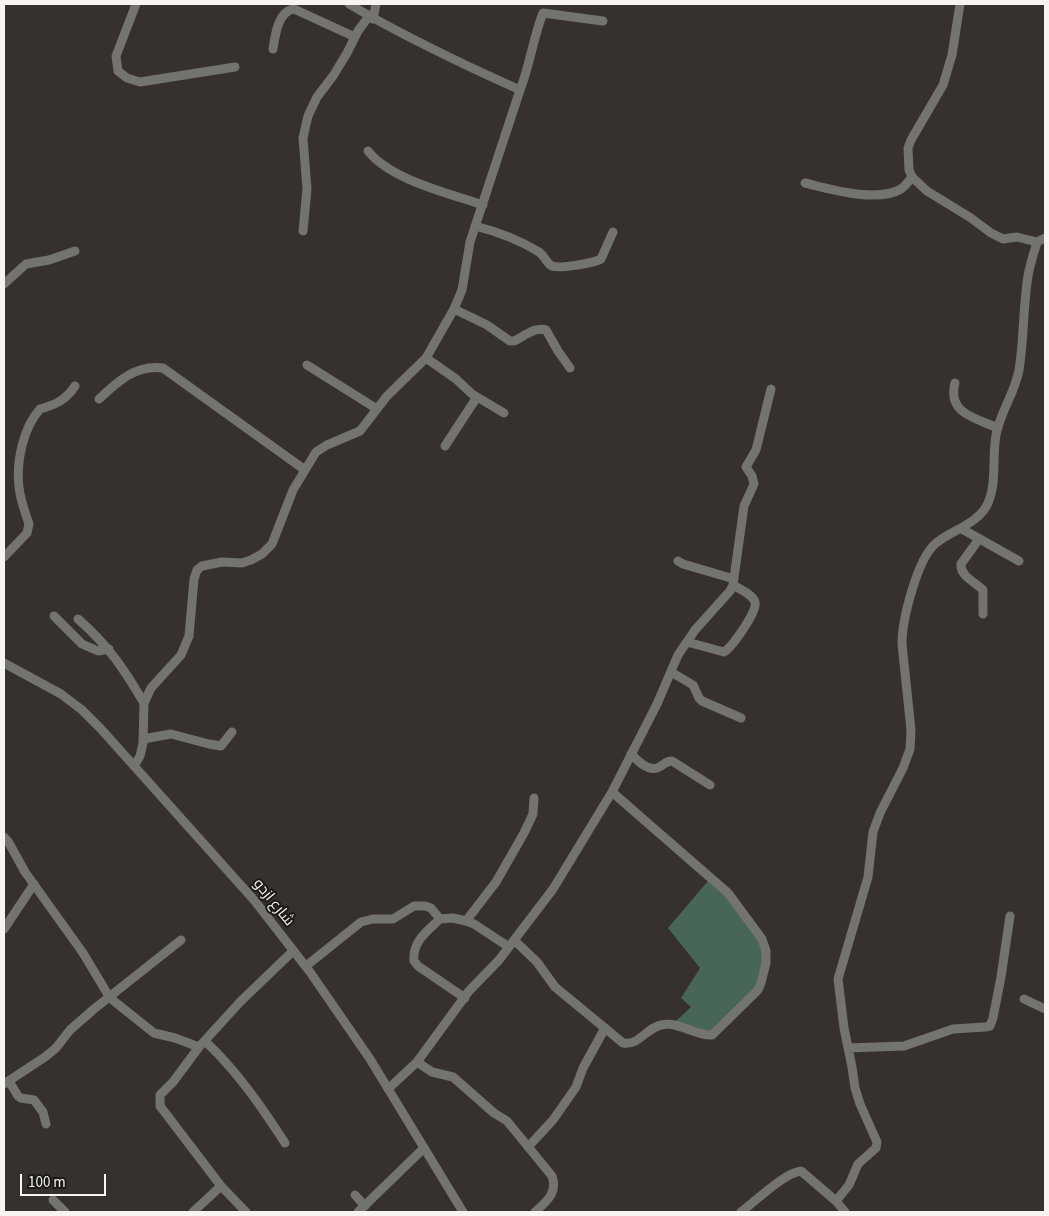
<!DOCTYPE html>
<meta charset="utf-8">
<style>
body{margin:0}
#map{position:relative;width:1049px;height:1216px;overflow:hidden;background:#36312c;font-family:"Source Sans 3",sans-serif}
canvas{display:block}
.frame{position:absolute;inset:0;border:5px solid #f7f4f1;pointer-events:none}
.scale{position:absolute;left:20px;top:1174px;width:86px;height:22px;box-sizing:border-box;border:2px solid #f7f4f1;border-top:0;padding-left:6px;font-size:15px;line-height:18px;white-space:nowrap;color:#f7f4f1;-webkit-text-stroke:4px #1c1a17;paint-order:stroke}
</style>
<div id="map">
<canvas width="1049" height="1216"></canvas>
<div class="frame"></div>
<div class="scale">100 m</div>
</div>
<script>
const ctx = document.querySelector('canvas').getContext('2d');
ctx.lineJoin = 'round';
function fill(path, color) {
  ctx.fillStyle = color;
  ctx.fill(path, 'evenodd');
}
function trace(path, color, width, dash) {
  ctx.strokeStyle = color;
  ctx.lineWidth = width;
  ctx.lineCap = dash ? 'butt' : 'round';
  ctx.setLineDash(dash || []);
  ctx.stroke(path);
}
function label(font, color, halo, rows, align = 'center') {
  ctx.font = font + ' "Source Sans 3",Cairo,sans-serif';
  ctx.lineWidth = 4;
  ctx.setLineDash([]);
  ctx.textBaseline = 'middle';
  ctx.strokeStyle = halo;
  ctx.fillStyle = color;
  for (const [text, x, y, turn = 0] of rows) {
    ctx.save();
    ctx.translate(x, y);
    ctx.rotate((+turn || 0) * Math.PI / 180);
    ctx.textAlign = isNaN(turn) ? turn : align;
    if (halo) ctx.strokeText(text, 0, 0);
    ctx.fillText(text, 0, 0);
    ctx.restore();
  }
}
fill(new Path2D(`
 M708 881 726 897 760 941 763 950V964L758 984 709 1032 676 1021 691 1007 681 998 700 968 668 928Z`), '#486657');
trace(new Path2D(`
 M136 4 116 56 118 71 127 78 140 82 235 67
 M960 4 952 55 943 85 911 140 908 148 909 170 912 177 927 191 971 218 991 233 1003 239 1017 237 1037 242 1045 238
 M373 19 376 4
 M273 49C275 36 278 11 294 9L355 37
 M520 90C530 65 533 38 543 13L603 21
 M368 151C391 180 448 193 483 205
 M805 183C830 189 877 203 901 189 905 186 909 181 912 177
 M475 226C499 232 518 239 539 252 545 256 546 263 552 266 560 269 594 263 601 259L613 232
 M303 231 307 189 303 138 308 116 317 97 333 76 347 53 358 31 369 16
 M4 284 26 264 49 260 75 251
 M454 309 487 325 510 341H514C523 337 536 326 546 330L558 351 570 368
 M426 358 456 379 472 394 504 413
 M307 365 377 409
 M955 383C947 413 975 418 998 428
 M99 399C117 382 136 364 163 368L305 470
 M445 446 477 397
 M962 529 1019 561
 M979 539 961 564C960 576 975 582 983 590V614
 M4 557 27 533 29 524C25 512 20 499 19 487 16 462 23 428 40 409 55 405 66 400 75 386
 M678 561 683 564 734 579
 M54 616 82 644 98 651 109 649
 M78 619C108 645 124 669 144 703
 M687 642 724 652C732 647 758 611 755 602 753 595 740 589 733 585
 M4 663 61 694 82 710 101 729 254 900 310 972 370 1059 463 1212
 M671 672 693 685 699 698 702 701 741 718
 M143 739 171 734 209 744 221 746 232 732
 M631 754C637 760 647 771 657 768 663 766 665 761 672 761L710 785
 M134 766 140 756 143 743 144 703 151 688 181 655 189 636 194 579 197 570 202 566 222 562 242 563 251 560 262 554 272 544 293 490 316 452 327 445 360 431 387 396 426 358 454 309 462 290 470 242 520 90C462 64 403 36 349 4
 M4 837 9 843 25 872 83 953 110 998 154 1033 175 1038 199 1047 240 1002 293 951
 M466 921 496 882 524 833 533 814 534 798
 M4 929 34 884
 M514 940 537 962 555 987 623 1043C639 1046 646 1028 661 1025 679 1021 695 1036 712 1035L758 990 761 983 766 963V951L762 939 728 893 612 792
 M306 966 361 922 373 919H393L414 906H425L431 908 440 919
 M465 998 418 966 414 961C412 942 427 931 440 919L453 918 466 921 474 924 509 947
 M1024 999 1045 1009
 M205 1041C237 1071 261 1106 285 1143
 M199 1047 173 1082 160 1095V1106L221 1186 246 1212
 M848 1048 904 1046 953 1029 985 1027 990 1026 993 1018 1001 977 1010 916
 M417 1062 432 1072 453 1077 494 1113 507 1121 552 1176C558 1193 546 1202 535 1212
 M9 1081 18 1096 21 1098 34 1100 43 1112 46 1124
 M4 1084 45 1057 56 1048 70 1030 94 1009 181 940
 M388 1089 417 1062 469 991 499 960 553 889 612 792 657 704 678 655 695 630 730 591 733 585 744 506 754 484 752 476 746 467 756 450 771 389
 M528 1147 553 1120 576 1087 583 1068 605 1028
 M355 1195 365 1206
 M53 1200 65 1212
 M836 1201 849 1185 858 1164 876 1148 877 1142 860 1104 855 1088 852 1067 844 1028 838 979 868 877 873 832 880 813 903 768 910 749 911 730 902 644C902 620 917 560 935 544 951 530 979 524 988 503 997 482 992 457 996 435 1000 412 1015 393 1019 370 1024 339 1023 307 1028 276 1030 264 1034 253 1037 242
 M193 1212 221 1186
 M358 1212 424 1148
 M741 1212C756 1201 784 1173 801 1171L836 1201 845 1212`), '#73736f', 9);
label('15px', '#f7f4f1', '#1c1a17', [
 ["شارع ازدو",273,903,51]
]);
</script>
